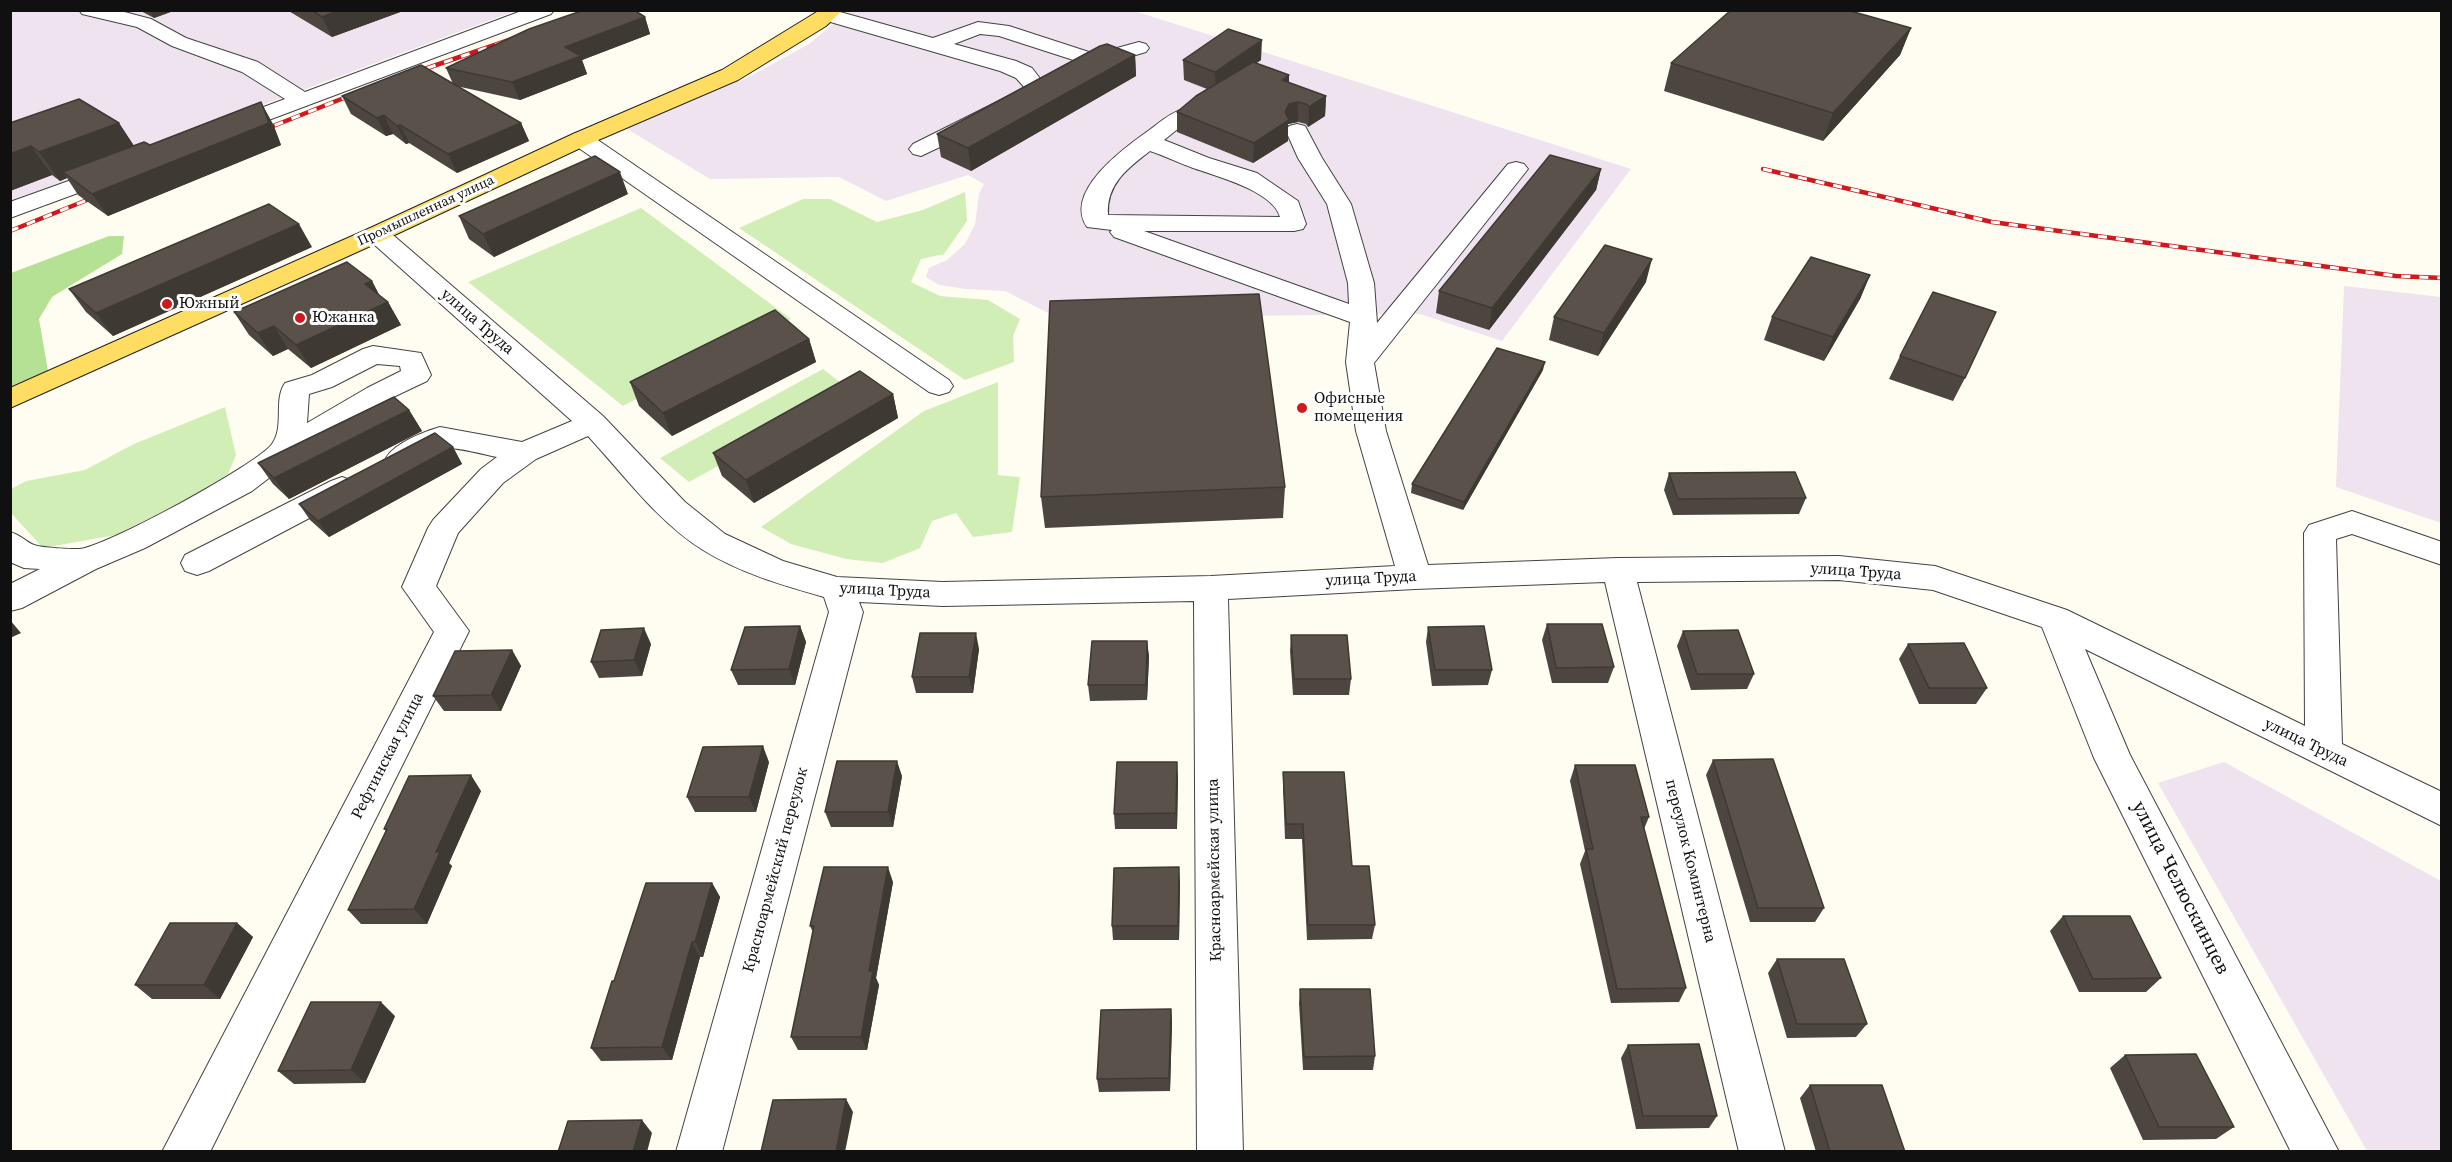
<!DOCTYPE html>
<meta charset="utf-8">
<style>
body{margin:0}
#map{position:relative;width:2452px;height:1162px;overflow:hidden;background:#fffdf2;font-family:"Source Serif 4",serif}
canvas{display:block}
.frame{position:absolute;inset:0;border:12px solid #101010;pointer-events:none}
</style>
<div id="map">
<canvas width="2452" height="1162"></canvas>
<div class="frame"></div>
</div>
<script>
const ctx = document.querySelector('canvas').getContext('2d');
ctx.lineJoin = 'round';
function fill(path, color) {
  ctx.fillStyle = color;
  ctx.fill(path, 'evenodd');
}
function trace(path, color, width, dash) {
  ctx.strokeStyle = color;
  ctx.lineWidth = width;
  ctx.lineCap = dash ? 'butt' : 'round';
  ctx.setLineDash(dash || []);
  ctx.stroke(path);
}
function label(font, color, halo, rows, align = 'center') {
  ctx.font = font + ' "Source Serif 4",serif';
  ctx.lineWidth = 6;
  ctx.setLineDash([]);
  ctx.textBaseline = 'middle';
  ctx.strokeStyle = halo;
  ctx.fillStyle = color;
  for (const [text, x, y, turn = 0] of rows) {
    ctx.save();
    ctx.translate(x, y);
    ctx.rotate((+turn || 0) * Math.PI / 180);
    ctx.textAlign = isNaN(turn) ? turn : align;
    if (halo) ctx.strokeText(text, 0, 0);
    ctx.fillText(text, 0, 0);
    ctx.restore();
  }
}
fill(new Path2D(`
 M1131 10 1188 28 1631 169 1502 341 1420 314 1058 318 1005 291 966 289 939 285 926 277 929 268 947 260 965 244 975 224 979 194 984 184 968 175 886 201 839 177 710 179 627 129 749 77 809 44 849 11Z
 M11 11H515L88 170 11 209Z
 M2344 286 2441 297V523L2336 487Z
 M2224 762 2441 881V1151H2367L2158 783Z`), '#eee3ef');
fill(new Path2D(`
 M965 192 967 221 944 254 921 259 911 282 940 296 988 300 1020 319 1013 336 1014 362 965 380 739 228 803 199H830L877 222 923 210Z
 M641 208 791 319 623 406 468 282Z
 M823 369 853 392 689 482 660 458Z
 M998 382V475L1020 477 1012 532 973 537 956 513 932 521 920 548 883 563 846 559 791 544 761 527 924 411Z
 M225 407 236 455 228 474 194 496 116 535 43 548 11 513V489L26 481 85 470 134 444Z`), '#d2eeb7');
fill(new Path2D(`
 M109 236H124L122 254 52 297 39 319 48 371 11 386V273Z`), '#b5e194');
const minor = new Path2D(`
 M79 10H117L151 19 186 38 258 62 305 92 524 10H554L551 14 226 136 218 134 215 129 218 124 285 99 242 72 172 46 137 27 82 14Z
 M833 10 933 38 978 22 1009 26 1095 54 1139 42 1146 44 1149 48 1146 52 1095 67 999 36 980 34 954 44 1016 61 1032 68 1048 89 1040 99 921 156 913 154 909 149 913 144 1025 88 1016 78 1000 71 820 19 817 15 820 11Z
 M1183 109 1191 111 1194 116 1164 140 1209 158 1257 173 1298 201 1306 224 1303 229 1294 231H1144L1349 304 1348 283 1327 204 1298 158 1286 131 1289 126 1297 124 1305 126 1322 158 1351 204 1374 283 1377 323 1508 164 1516 162 1524 164 1528 169 1374 363 1386 431 1428 565 1618 558 1839 556 1935 566 2067 610 2305 726 2304 533 2309 525 2352 511 2442 542V565L2352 534 2336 539 2342 744 2442 792V826L2085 649 2130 755 2339 1152H2291L2094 758 2042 627 1933 590 1839 580 1637 582 1785 1152H1739L1605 582 1415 589 1228 599 1243 1152H1197L1194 601 943 606 859 602 863 612 722 1152H676L829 612 824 597C782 585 740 573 703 550 658 522 624 475 588 436L536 459 503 483 458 533 436 586 469 631 210 1152H162L434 632 402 587 428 528 433 520 481 469 497 457C481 454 463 448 446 448 426 448 418 473 390 465L386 458C395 443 423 432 440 427L522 442 572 421 368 239 364 234 368 229 377 226 386 229 603 416 685 502 725 534 783 561 837 577 943 582 1211 576 1395 566 1356 431 1346 362 1350 322 1114 237 1110 232 1112 230 1087 227C1063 192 1124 148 1148 131 1159 123 1170 113 1183 109ZM1150 151C1165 156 1179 163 1193 168 1216 176 1273 191 1280 217L1108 215C1106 184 1128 168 1150 151Z
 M581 132 589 134 949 380 953 386 949 392 939 395 929 392 573 144 570 139 573 134Z
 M116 164 124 166 128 171 124 176 10 218V202Z
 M373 346 421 353 431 375 427 381 387 400 295 458 252 491 145 548 96 569 22 608 10 611V584L40 569 24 568 10 562V532C21 535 26 542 34 545 43 548 69 549 79 549 104 548 258 464 272 444 285 426 273 400 285 383L312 375 363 349ZM377 364 400 366 401 371 367 388 307 423 309 394 332 387Z
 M342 477 353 481 357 488 353 495 209 571 197 575 185 571 181 563 185 555 331 481Z`);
const major = new Path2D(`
 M820 10H843L826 26 738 80 589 144 386 239 10 408V388L368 229 573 134 722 70Z`);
trace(minor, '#434343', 2);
trace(major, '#212121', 2);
fill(minor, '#fff');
fill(major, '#ffdd62');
const rail = new Path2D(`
 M410 74 515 38
 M258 132 359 92
 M1763 169 1992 222 2396 276 2442 278
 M10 231 102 194`);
trace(rail, '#cf191d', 4.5);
trace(rail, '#fff', 3, [9]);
fill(new Path2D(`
 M139 10H176L154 18Z
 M287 10H402L403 11 332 37Z
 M645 17 650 34 582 60 587 74 520 100 456 86 521 123 529 141 457 173 409 143 406 144 393 134 386 136 351 114 342 96 453 84 446 68Z
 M1911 28 1900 55 1823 141 1664 91 1671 63Z
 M1135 55 1136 76 971 171 941 157 937 134Z
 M1183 60H1261L1256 63 1289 75V83L1326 96 1325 116 1308 127 1306 124 1298 122 1288 124V141L1253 163 1177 132V112L1207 89 1184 80Z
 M10 123H119L134 146 150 145 273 124 281 145 108 216 78 195 67 178 60 181 52 175 10 191Z
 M1601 169 1596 190 1489 330 1436 313 1439 291Z
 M628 194 494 257 469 239 459 216Z
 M312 247 113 336 86 312 69 289Z
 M1870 275 1860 299 1824 361 1764 340 1772 317Z
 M372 281 379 295 388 302 401 325 311 368 288 349 273 356 249 335 234 312Z
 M1646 282 1598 356 1549 340 1554 317Z
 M809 339 816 362 672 436 639 406 630 382Z
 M1900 356 1965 378 1953 401 1889 379Z
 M1543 370 1463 510 1411 493 1412 484Z
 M893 394 898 418 754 503 722 476 713 453Z
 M409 410 422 431 289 499 273 484 258 463Z
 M453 447 462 464 329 537 310 520 299 504Z
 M1669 473 1806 498 1799 514 1673 515 1664 490Z
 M1285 487 1283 518 1045 528 1041 497Z
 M1547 624 1614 667 1608 683H1552L1542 640Z
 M800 626 806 642 795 685H738L731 670Z
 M1428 627 1492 670 1488 685 1432 686 1426 642Z
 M1683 631 1754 674 1747 689 1691 690 1677 646Z
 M1291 635 1351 679 1349 695H1293L1290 651Z
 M1147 641 1149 657 1147 700 1090 701 1088 685Z
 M651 644 642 676 599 678 591 662Z
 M1908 644 1987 688 1976 704H1919L1899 659Z
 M979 649 973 693H916L912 677Z
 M512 650 521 666 501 711H444L433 696Z
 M1713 760 1824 908 1815 922H1750L1706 775Z
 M769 762 756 812H695L687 797Z
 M1575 765 1649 817 1644 829 1686 988 1679 1002 1611 1003 1580 864 1585 851 1570 781Z
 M1283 772 1352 866 1375 925 1372 939 1307 940 1302 839H1285L1283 787Z
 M902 776 893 827H831L825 812Z
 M1178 777 1177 829H1115L1114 814Z
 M481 791 449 863 452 866 427 924H361L348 910 386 831 384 829Z
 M893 882 876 978 879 985 867 1050H798L791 1037 813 932 810 926Z
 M1180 882 1179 940H1113L1112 926Z
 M712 883 720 897 703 957H700L672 1060 601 1061 591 1048Z
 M2063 916 2161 978 2146 992H2079L2050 931Z
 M237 923 253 937 220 999H152L135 985Z
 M1777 959 1867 1024 1856 1037 1787 1038 1768 973Z
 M1300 989 1375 1056 1373 1070H1303L1299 1003Z
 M1171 1009 1172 1023 1170 1091 1099 1092 1097 1079Z
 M395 1016 365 1083 294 1084 278 1071Z
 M1628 1045 1717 1116 1709 1128 1636 1129 1621 1058Z
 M2125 1055 2234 1127 2216 1139 2143 1140 2110 1068Z
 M1810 1085 1905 1152H1816L1800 1098Z`), '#4d4640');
fill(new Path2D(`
 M149 10H176L154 18Z
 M340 10H402L403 11 332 37 322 17Z
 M645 17 650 34 582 60 587 74 520 100 512 82 565 47Z
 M1911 28 1900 55 1823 141 1833 113Z
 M1262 40 1261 60 1216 92 1215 72Z
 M1135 55 1136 76 971 171 968 148Z
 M1289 75V95L1282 80Z
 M1326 96 1325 116 1308 127 1309 107Z
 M261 102 273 124 281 145 108 216 92 194Z
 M1298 102V122L1288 124V141L1253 163 1254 143 1285 112 1289 104Z
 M384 115 393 134 386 136 377 118Z
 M119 123 138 152 63 172 67 178 60 181 39 152Z
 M521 123 529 141 457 173 448 154Z
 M400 125 409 143 406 144 397 126Z
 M31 146 52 175 10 191V154Z
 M1601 169 1596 190 1489 330 1492 308Z
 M620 172 628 194 494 257 483 234Z
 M299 224 312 247 113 336 96 313Z
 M1652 259 1646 282 1598 356 1604 333Z
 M1870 275 1860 299 1824 361 1833 337Z
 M372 281 384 304 388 302 401 325 311 368 296 345 365 284Z
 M274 326 288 349 273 356 258 333Z
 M809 339 816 362 672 436 663 413Z
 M1545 362 1543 370 1463 510 1464 502Z
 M893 394 898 418 754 503 746 480Z
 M409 410 422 431 289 499 274 478Z
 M453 447 462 464 329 537 318 521Z
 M10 620 21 633 10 638Z
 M800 626 806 642 795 685 789 669Z
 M644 628 651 644 642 676 634 660Z
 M976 633 979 649 973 693 969 677Z
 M1147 641 1149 657 1147 700 1146 685Z
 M512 650 521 666 501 711 491 695Z
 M763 746 769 762 756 812 749 797Z
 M897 761 902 776 893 827 888 812Z
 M1177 762 1178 777 1177 829 1176 813Z
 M471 775 481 791 449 863 452 866 427 924 414 909 436 852Z
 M888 867 893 882 876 978 879 985 867 1050 861 1037 869 971Z
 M1179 867 1180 882 1179 940 1178 926Z
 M712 883 720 897 703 957 695 942Z
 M237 923 253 937 220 999 204 985Z
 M692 942 700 957 672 1060 662 1047Z
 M381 1002 395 1016 365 1083 351 1070Z
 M1171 1009 1172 1023 1170 1091 1169 1078Z
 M846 1099 853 1112 845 1152H836Z
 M642 1120 652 1133 647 1152H633Z`), '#3f3934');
const building = new Path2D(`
 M311 10H340L322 17Z
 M584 10H634L645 17 565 47 581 56 512 82 446 68 529 29Z
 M1731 10H1847L1911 28 1833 113 1671 63Z
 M1228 29 1262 40 1215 72 1183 60Z
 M1107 44 1135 55 968 148 937 134 1100 46Z
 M1253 62 1289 75 1282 80 1326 96 1309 107 1306 104 1298 102 1289 104 1285 112 1289 120 1254 143 1177 112 1196 96Z
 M421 65 521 123 448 154 400 125 397 126 384 115 377 118 342 96Z
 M79 99 119 123 39 152 31 146 10 154V123Z
 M261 102 269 123 92 194 63 172 144 142 150 145Z
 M1550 155 1601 169 1492 308 1439 291Z
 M595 156 620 172 483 234 459 216Z
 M269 204 299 224 96 313 69 289Z
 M1605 245 1652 259 1604 333 1554 317Z
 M1811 257 1870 275 1833 337 1772 317Z
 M347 262 372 281 365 284 388 302 296 345 274 326 258 333 234 312Z
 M1933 292 1996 312 1965 378 1900 356Z
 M1259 294 1285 487 1041 497 1050 301Z
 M775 310 809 339 663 413 630 382Z
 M1497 348 1545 362 1464 502 1412 484Z
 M860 371 893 394 746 480 713 453Z
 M394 397 409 410 274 478 258 463Z
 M435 433 453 447 318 521 299 504Z
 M1795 472 1806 498 1678 499 1669 473Z
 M1547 624H1602L1614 667 1556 668Z
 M800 626 789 669 731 670 745 627Z
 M1484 626 1492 670H1435L1428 627Z
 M644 628 634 660 591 662 601 630Z
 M1738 630 1754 674H1697L1683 631Z
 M920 633H976L969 677H912Z
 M1291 635H1347L1351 679H1294Z
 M1092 641H1147L1146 685H1088Z
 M1964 643 1987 688H1929L1908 644Z
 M512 650 491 695 433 696 455 651Z
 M763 746 749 797H687L703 747Z
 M1773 759 1824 908H1758L1713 760Z
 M837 761H897L888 812H825Z
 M1117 762H1177L1176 813 1114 814Z
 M1575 765H1635L1649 817H1641L1686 988 1617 989 1586 849H1593Z
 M1283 772H1344L1352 866H1369L1375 925H1308L1303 824H1286Z
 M471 775 436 852H440L414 909 348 910 387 829H384L409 776Z
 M824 867H888L869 971H873L861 1037H791L814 926H810Z
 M1179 867 1178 926H1112L1114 868Z
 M646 883H712L695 942H692L662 1047 591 1048 612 981H614Z
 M2063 916H2130L2161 978 2093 979Z
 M170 923H237L204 985H135Z
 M1777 959H1844L1867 1024H1797Z
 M1300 989H1370L1375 1056 1304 1057Z
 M311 1002H381L351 1070 278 1071Z
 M1171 1009 1169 1078 1097 1079 1101 1010Z
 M1699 1044 1717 1116H1643L1628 1045Z
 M2196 1054 2234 1127H2159L2125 1055Z
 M1810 1085H1882L1905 1152H1830Z
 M846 1099 836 1152H761L773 1100Z
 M642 1120 633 1152H558L568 1121Z`);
fill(building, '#5a514b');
trace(building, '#3f3934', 1.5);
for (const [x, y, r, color] of [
 [167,304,6,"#cf191d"],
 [300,318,6,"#cf191d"],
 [1302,408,6,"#cf191d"]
]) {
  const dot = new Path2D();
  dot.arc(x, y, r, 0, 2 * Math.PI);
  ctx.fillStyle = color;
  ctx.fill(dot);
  trace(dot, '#fff', 2);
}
label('14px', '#101010', '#fff', [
 ["Промышленная улица",426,211,-25]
]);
label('16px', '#101010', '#fff', [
 ["Южный",179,304],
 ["Южанка",312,318],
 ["Офисные",1314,399],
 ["помещения",1314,417]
], 'left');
label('16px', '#101010', '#fff', [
 ["улица Труда",477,322,41],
 ["улица Труда",1856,572,4],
 ["улица Труда",1371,579,-3],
 ["улица Труда",885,591,3],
 ["улица Труда",2306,743,26],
 ["Рефтинская улица",388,756,-63],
 ["переулок Коминтерна",1690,861,76],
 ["Красноармейский переулок",776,870,-75],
 ["Красноармейская улица",1215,870,-91]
]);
label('20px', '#101010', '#fff', [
 ["улица Челюскинцев",2180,888,63]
]);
</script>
